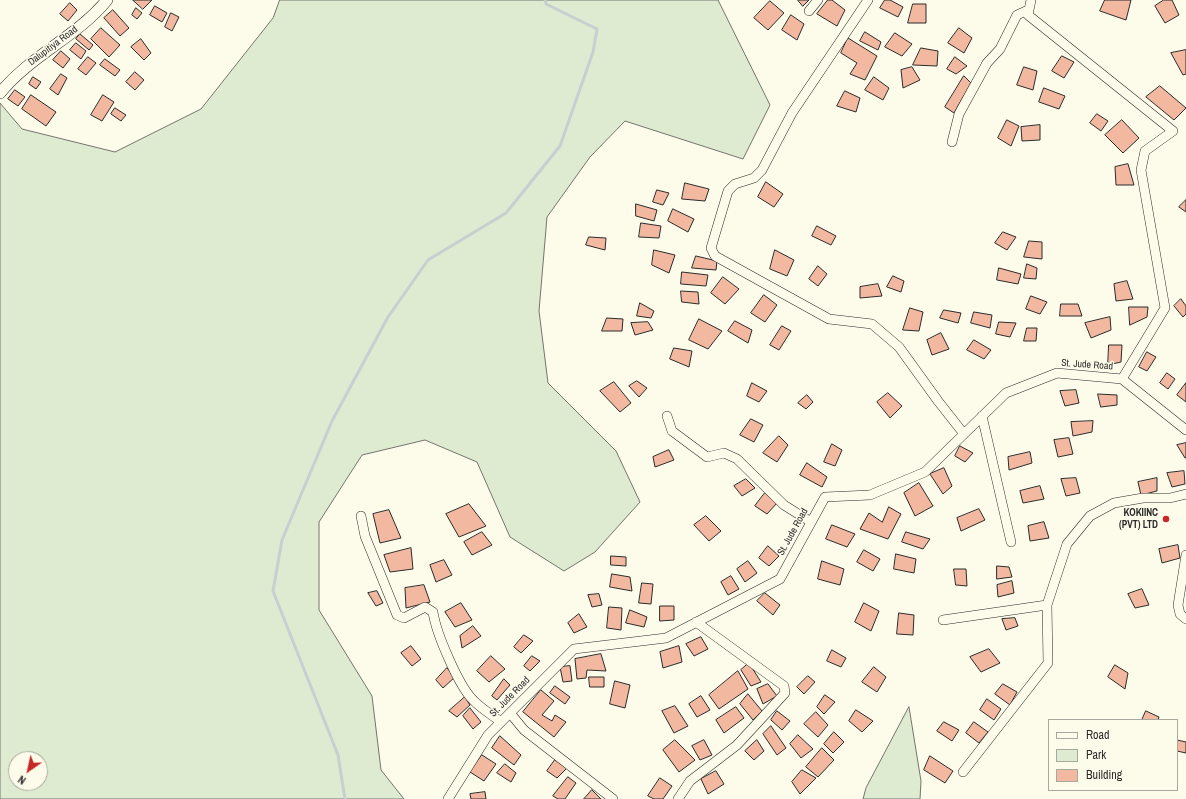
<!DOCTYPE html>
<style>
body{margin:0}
#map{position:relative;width:1186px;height:799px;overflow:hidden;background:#fdfbea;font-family:"Archivo Narrow",sans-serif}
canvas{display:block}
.legend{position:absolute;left:1048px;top:719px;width:130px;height:72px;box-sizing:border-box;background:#fdfbea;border:1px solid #a9a89e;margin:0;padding:5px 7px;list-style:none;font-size:12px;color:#2b2b2b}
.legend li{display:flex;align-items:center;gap:8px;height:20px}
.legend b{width:20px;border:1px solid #a9a89e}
.north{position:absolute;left:8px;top:751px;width:40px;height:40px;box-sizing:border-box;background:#fdfbea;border:1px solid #a9a89e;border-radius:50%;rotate:214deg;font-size:11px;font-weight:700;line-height:16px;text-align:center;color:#2b2b2b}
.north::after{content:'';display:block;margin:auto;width:14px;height:18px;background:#c62828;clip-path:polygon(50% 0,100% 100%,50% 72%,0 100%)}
</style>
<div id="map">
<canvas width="1186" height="799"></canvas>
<ul class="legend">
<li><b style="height:5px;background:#fdfbea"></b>Road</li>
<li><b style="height:11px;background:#deebd1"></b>Park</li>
<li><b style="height:11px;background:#f2b8a0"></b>Building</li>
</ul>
<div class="north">N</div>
</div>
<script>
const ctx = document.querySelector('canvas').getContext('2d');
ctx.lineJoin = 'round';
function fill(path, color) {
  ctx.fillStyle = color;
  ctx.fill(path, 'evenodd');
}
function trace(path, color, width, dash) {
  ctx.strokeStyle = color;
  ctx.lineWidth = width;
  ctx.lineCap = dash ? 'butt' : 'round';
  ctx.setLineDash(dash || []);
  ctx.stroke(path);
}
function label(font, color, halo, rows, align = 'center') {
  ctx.font = font + ' "Archivo Narrow",sans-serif';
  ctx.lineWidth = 3;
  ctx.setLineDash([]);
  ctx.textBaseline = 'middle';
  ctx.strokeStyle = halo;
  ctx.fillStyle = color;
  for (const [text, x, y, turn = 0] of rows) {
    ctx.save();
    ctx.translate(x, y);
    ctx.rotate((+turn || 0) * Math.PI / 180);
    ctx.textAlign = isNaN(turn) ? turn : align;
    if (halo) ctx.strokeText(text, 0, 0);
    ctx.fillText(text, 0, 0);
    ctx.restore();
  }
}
const green = new Path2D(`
 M280 0H718L770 105 743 159 625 121 590 157 547 217 539 311 548 383 616 451 640 502 595 552 564 571 510 537 477 462 425 440 362 455 319 522V610L372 696 381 770 404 799H0V103L22 129 115 152 201 109 273 18ZM16 759H40V783H16Z
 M909 707 921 781 920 799H863L866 788Z`);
fill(green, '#deebd1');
trace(green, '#74746e', 1);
trace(new Path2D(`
 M345 799 338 755 273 591 282 540 332 421 388 317 428 260 506 213 560 146 593 52 597 29 546 4 545 0`), '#c7d0d0', 3);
const building = new Path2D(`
 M133 0H152L143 9Z
 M798 0H809L803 6Z
 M828 0H832L845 10 837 26 817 14Z
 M885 0H890L903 7 898 17 880 8Z
 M1105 0H1131L1126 20 1100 11Z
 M1164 0H1172L1179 15 1165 23 1155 6Z
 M770 1 784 13 768 30 754 18Z
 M70 3 77 10 68 21 60 14Z
 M913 4H926V23H908Z
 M155 6 167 13 162 22 150 15Z
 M136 8 142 13 137 19 132 15Z
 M113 10 129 28 120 36 104 18Z
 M171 13 179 17 172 31 165 27Z
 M791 15 804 24 797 40 782 30Z
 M101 28 120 45 109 57 91 39Z
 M959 28 972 38 964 53 948 43Z
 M865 32 881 42 878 50 860 41Z
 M895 33 912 44 902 56 885 47Z
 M80 34 93 45 89 50 76 39Z
 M848 38 877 56 865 80 850 74 857 63 841 53Z
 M141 39 151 53 144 60 131 47Z
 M76 43 86 51 81 59 70 50Z
 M921 48 938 51 937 66 913 65Z
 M1186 50V74L1183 75 1171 53Z
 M61 51 70 59 63 68 53 60Z
 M1062 56 1074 62 1064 78 1052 71Z
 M88 57 96 63 86 75 78 69Z
 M955 57 967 66 956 74 947 69Z
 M105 59 120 70 115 76 100 65Z
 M912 67 920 80 903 88 901 70Z
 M1024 67 1037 71 1033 90 1017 85Z
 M135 72 144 80 135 90 126 82Z
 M61 74 67 78 58 95 50 89Z
 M964 76 971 83 954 113 945 107Z
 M33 77 41 82 36 89 29 84Z
 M874 77 889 88 883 100 865 90Z
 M1160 86 1186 108 1174 120 1146 97Z
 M1044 88 1065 96 1059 109 1039 102Z
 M15 90 25 97 18 106 8 99Z
 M845 91 860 98 856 112 837 106Z
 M31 95 56 112 46 126 22 109Z
 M103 95 114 102 102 121 91 115Z
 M115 108 126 115 121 121 111 114Z
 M1097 114 1108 121 1101 131 1090 123Z
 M1007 120 1019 126 1011 146 998 138Z
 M1122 120 1139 138 1123 153 1105 135Z
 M1040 125V140L1022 141 1021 127Z
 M1128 164 1134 185H1116L1115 167Z
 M766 182 783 194 774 207 758 197Z
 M685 183 709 189 705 201 682 199Z
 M657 190 669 193 663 205 653 202Z
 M1186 200V212L1179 207Z
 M636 204 657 210 654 221 636 216Z
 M673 209 694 219 688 232 668 221Z
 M641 223 661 226 659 238 639 237Z
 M817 226 836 236 831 245 812 236Z
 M1003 232 1016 237 1007 250 995 243Z
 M589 237 606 238 605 250 586 245Z
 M1029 241 1042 242V259L1024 257Z
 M654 250 675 255 669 273 652 265Z
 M775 250 794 260 787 276 770 269Z
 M696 256 717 261 716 270 692 268Z
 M1027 264 1037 268 1036 279 1024 278Z
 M818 266 827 274 818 286 809 279Z
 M999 268 1021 274 1018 284 997 280Z
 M682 272 708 275 706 286 681 284Z
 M893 276 904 281 901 292 887 287Z
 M723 277 739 289 725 304 711 293Z
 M1127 281 1133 299 1116 301 1114 284Z
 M878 284 882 296 860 298V287Z
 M681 291 698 292 699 304 682 302Z
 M764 295 777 305 765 322 751 313Z
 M1031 296 1047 302 1040 314 1026 309Z
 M1181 299 1186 306V314L1183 317 1174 306Z
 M640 303 654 311 651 318 637 316Z
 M1061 304H1078L1082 316H1060Z
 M1129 307H1148L1147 317 1130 325Z
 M910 308 923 312 919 331 903 330Z
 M944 310 961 313 958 323 940 318Z
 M974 312 992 315 990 328 971 323Z
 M1110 317 1111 330 1091 338 1085 323Z
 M607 318 623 319 622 331H602Z
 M699 319 722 331 708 349 689 340Z
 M735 321 752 330 748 343 728 331Z
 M648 322 653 330 635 335 631 323Z
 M999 322 1016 323 1010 337 996 334Z
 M782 326 791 331 779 350 770 345Z
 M1027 328H1037L1036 341H1024Z
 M941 333 949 349 932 355 927 340Z
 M974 340 991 350 984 359 967 350Z
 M1109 345H1122L1121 362 1108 365Z
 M674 348 692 351 689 367 670 359Z
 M1147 352 1156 357 1147 371 1139 367Z
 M1167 373 1175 379 1168 389 1160 383Z
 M637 381 647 388 639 397 629 386Z
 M614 382 631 403 620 412 600 391Z
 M752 383 767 391 759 402 747 396Z
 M1186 383V402L1177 395Z
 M1076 390 1079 403 1065 406 1060 391Z
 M888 393 902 406 890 418 877 402Z
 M1098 394 1117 395V405L1101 407Z
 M807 395 813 402 806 409 798 403Z
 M751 419 763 425 754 442 740 435Z
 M1093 421 1092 432 1073 436 1071 422Z
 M779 436 788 445 777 462 763 453Z
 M1069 438 1073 454 1058 457 1054 440Z
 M1186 443V458H1185L1177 445Z
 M832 444 842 450 835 466 824 462Z
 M960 446 973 453 965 462 955 456Z
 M669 450 674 460 655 467 653 457Z
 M1030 452 1032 463 1009 470 1008 457Z
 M807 463 827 477 822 487 800 475Z
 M944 468 952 486 943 494 930 474Z
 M1184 471 1185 484 1172 487 1167 473Z
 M1076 478 1080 493 1066 496 1061 479Z
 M1157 478V491L1141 495 1138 482Z
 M746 479 755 488 742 496 734 486Z
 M919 483 933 506 915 516 904 493Z
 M1040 486 1044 499 1023 503 1020 491Z
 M765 493 777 503 767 514 755 506Z
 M469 504 486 526 459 537 446 514Z
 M889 507 901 514 888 539 860 529 869 513 882 522Z
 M979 509 985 520 961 531 957 518Z
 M389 510 401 538 380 543 373 514Z
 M706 516 721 531 709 541 694 525Z
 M1044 522 1049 538 1030 541 1028 526Z
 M832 525 855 534 847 547 826 539Z
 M482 532 492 545 472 555 464 542Z
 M906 532 930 539 923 549 902 542Z
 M1178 545 1180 558 1162 563 1159 549Z
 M768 546 779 556 769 566 759 558Z
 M411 548 413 569 390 572 384 555Z
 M864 550 880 559 873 571 857 562Z
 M896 554 916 559 914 573 894 569Z
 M611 556 626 557V566L611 565Z
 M444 560 452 575 436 582 430 565Z
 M748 561 757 573 745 582 737 569Z
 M822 561 844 569 840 585 818 579Z
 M997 566 1009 567 1012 577 997 579Z
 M954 569H966L967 586 956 585Z
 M612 574 630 577 632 591 610 587Z
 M731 576 739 589 728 595 721 582Z
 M1012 581 1014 593 998 597 997 585Z
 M642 583 653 584 651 604 639 603Z
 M424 585 430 602 406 608 405 588Z
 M1142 589 1149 605 1135 608 1128 594Z
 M377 591 383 603 376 606 368 593Z
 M765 593 780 605 773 615 757 601Z
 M599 594 602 605 592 607 588 595Z
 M461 603 472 620 455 627 445 612Z
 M864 603 879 611 871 631 855 622Z
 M660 606H674V620L660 621Z
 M609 607 622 608 621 630 607 628Z
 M630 610 647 617 644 627 626 623Z
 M899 613 914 615 913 635 897 634Z
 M579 614 587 627 574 633 568 623Z
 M1015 618 1018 626 1006 630 1002 619Z
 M473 626 481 636 462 648 460 636Z
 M524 635 533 641 521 653 514 647Z
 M701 637 708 649 694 656 686 644Z
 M411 646 421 659 412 666 401 653Z
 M679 646 682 662 663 668 660 652Z
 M989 649 1000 663 981 672 970 657Z
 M832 650 846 658 841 667 827 661Z
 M601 654 606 671 587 670 586 678 577 679 575 659Z
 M491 656 505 669 489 682 477 671Z
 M532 656 540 661 530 671 524 666Z
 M749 663 761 682 751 686 741 670Z
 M1115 665 1128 673 1125 689 1108 677Z
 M570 666 572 681 563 682 560 667Z
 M874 667 886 677 877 692 862 682Z
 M447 668 455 677 443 688 436 680Z
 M738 671 748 689 719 709 709 695Z
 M808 676 815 682 804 694 797 687Z
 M589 677H604V687H590Z
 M504 679 510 685 497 700 492 696Z
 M615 681 630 685 625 708 610 704Z
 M768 684 777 696 763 704 757 689Z
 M1003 684 1017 692 1010 705 995 694Z
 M555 686 570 697 565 704 550 693Z
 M541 690 554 701 542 715 552 721 555 715 566 722 554 737 523 712Z
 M748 694 762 711 753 720 740 704Z
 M825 695 835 702 824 714 817 707Z
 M701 696 710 710 697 717 689 704Z
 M465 697 470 705 457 717 449 711Z
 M987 699 1001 709 994 720 980 710Z
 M675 706 688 726 674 733 662 711Z
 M736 707 744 718 724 733 716 720Z
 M470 708 481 722 473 729 463 716Z
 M856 710 873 721 862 732 849 721Z
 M777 711 790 721 782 730 771 720Z
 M1146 711 1159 717 1158 720H1142Z
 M816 712 828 725 818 737 804 724Z
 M944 722 959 730 952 741 937 731Z
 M974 722 988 732 979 743 966 733Z
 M771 726 786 748 777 755 763 734Z
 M834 732 844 742 833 753 824 744Z
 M798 735 813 749 801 758 790 744Z
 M500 736 521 755 514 765 492 748Z
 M675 740 695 760 679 772 663 750Z
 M704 740 712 755 700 760 692 746Z
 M757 740 764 751 754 760 745 751Z
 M1177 740 1186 742V753L1177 751Z
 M822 748 834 760 818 777 806 767Z
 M482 755 496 764 484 781 470 772Z
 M930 756 953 771 945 783 924 770Z
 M555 760 567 768 557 778 547 771Z
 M505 764 516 773 511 782 497 773Z
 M802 770 816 778 800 794 792 782Z
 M716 771 724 784 708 794 701 779Z
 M568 777 576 783 565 799H558L553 796Z
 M660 778 672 786 663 799H654L648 796Z
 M592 790 601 799H584Z
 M485 792 486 799H471L470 794Z`);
fill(building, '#f2b8a0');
trace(building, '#2b2b2b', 1);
const minor = new Path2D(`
 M868 0 792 113 762 170 754 178 735 184 728 191 711 248 715 256 829 319 872 324 899 347 938 401 964 434
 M1031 0 1028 15 1173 131 1145 151 1141 170 1165 308 1122 379
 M809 11 818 0
 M952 142 959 114 987 63 1000 49 1017 15 1028 10
 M667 416 672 431 707 457 724 453 737 459 784 505 811 522
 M982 416 1011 542
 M361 516 365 536 397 615 404 618 425 607 433 612C436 633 459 687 474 701 482 709 492 715 501 722
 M1186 555 1178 605 1180 614 1186 619
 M943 620 1047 605
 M510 713 524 730 613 799
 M963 772 1048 663 1047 605 1067 544 1090 516 1114 503 1143 498H1170L1186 494
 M448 799 488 735 574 649 666 638 780 579 825 497 870 495 925 472 1006 393 1057 373 1122 379 1186 430
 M678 799 690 781 737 745 785 693 784 686 696 622`);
const tertiary = new Path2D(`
 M0 93C31 55 78 36 107 0`);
trace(minor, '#2b2b2b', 10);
trace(tertiary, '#2b2b2b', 12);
trace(minor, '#fdfbea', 9);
trace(tertiary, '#fdfbea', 11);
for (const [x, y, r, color] of [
 [1166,519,4,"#c62828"]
]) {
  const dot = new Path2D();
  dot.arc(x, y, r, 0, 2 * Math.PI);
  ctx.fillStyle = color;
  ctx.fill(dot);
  trace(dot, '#fdfbea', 1.5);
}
label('10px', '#2b2b2b', '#fdfbea', [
 ["Dalupitiya Road",53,46,-37],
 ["St. Jude Road",1087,365,4],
 ["St. Jude Road",793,532,-61],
 ["St. Jude Road",510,697,-45]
]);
label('bold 10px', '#2b2b2b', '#fdfbea', [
 ["KOKIINC",1158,513],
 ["(PVT) LTD",1158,525]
], 'right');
</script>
